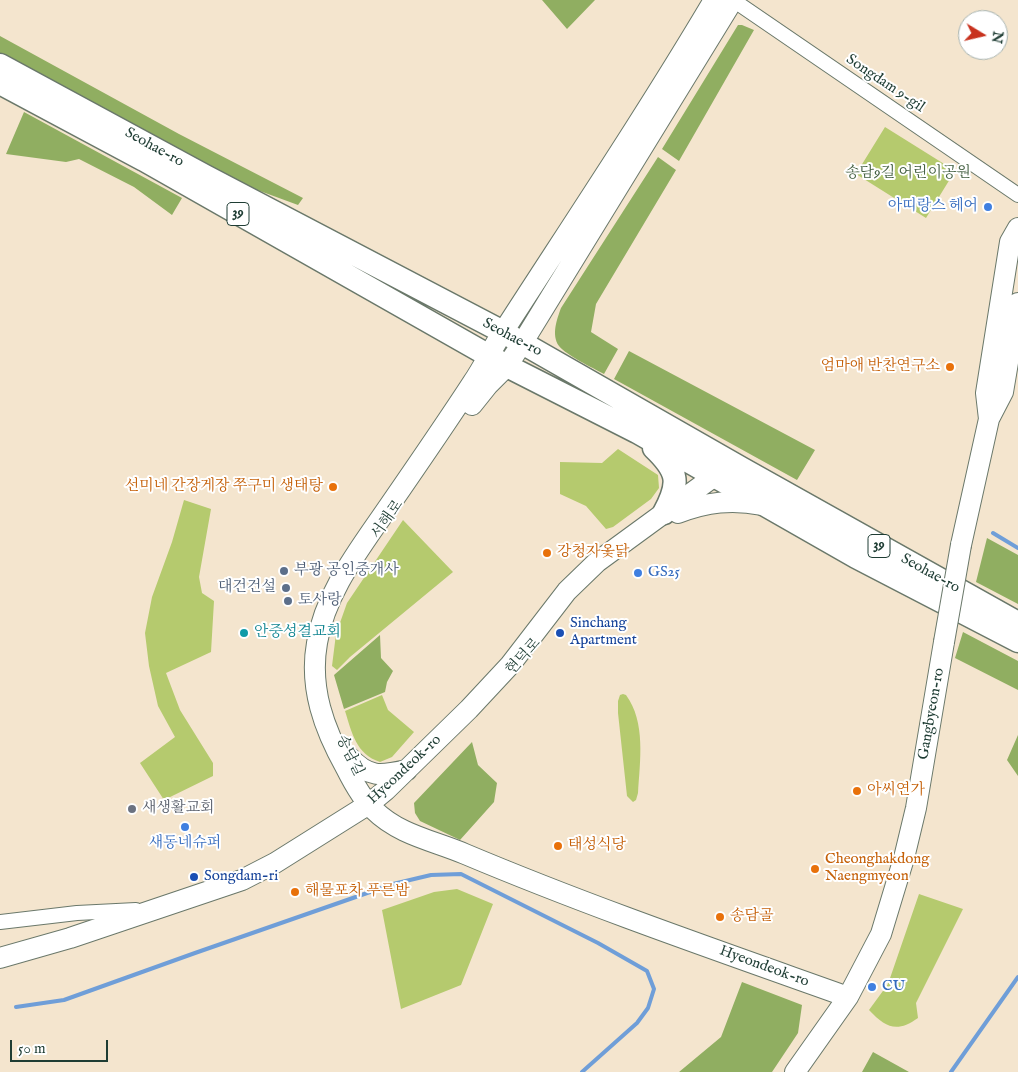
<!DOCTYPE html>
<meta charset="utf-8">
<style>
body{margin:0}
#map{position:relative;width:1018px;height:1072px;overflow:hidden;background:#f4e5ce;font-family:"IM FELL English",serif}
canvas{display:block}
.north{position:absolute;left:958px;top:10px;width:50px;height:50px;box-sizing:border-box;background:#fff;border:1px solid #a5b1ae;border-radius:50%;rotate:99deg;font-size:14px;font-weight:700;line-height:20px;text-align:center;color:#1f3d34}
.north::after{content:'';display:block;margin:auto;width:18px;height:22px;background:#c8321e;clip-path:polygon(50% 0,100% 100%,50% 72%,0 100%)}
.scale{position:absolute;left:10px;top:1040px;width:98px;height:22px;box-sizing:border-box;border:2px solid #1f3d34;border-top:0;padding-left:6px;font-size:15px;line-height:18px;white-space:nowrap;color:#1f3d34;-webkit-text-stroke:4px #fff;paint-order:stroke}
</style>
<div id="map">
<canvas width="1018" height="1072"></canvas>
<div class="north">N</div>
<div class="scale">50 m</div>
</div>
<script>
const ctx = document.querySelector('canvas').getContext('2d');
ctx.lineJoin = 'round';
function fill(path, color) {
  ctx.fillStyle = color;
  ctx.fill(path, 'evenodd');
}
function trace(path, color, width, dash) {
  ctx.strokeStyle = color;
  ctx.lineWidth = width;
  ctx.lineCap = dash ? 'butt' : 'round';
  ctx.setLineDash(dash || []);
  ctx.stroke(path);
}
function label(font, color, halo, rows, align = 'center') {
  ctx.font = font + ' "IM FELL English","Noto Serif KR",serif';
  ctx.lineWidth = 4;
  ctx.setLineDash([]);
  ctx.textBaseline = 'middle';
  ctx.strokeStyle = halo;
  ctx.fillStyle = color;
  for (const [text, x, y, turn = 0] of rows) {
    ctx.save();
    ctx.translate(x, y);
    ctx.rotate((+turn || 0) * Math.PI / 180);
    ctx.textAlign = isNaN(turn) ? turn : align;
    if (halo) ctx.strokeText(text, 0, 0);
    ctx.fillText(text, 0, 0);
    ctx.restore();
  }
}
fill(new Path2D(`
 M885 127 949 167 950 179 926 218 856 174Z
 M618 449 658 475 659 488 651 499 613 527 606 529 586 506 560 494V462L602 463Z
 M184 500 211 509 199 577 202 593 214 601 211 652 166 673 180 710 213 763V776L164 800 140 763 175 737 158 706 149 666 145 633 152 597 172 542Z
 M403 520 453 572 350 657 337 670 332 666 336 634 347 603Z
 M623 694 626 695C646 722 640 761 638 793L636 800 633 802 627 796 618 713V701L620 695Z
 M382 695 388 710 414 732 392 757 380 762C356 754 352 733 345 711Z
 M457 889 493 904 461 985 401 1009 382 910 434 892Z
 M919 894 963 909 916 1003 918 1018C897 1033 886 1028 869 1010L888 984Z`), '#b5ca6e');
fill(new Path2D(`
 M542 0H595L567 29Z
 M738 25H742L754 30 679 161 662 149Z
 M0 36 179 134 303 198 298 205 230 180 0 55Z
 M24 112 182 198 172 215 134 187 79 159 66 162 6 154Z
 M658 157 676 170 596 304 591 332 618 349 604 374C593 368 566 355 559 346 551 335 557 319 561 308Z
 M629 351 815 450 797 480 614 379Z
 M987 538 1018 555V604L976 582Z
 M963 632 1018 661V690L955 658Z
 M380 635 381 658 393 671 387 682 385 692 344 709 334 675Z
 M1018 735V776L1007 760Z
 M472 742 478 765 497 783 494 802 460 840 420 821 415 813 414 803Z
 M742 982 802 1005 798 1033 772 1072H679L721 1037Z
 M873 1052 909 1072H862Z`), '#90ae61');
trace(new Path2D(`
 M993 533 1018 548
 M16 1007 64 1000 195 953 393 884 431 875 461 874 598 943 647 971 654 989 648 1008 637 1023 582 1072
 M951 1072 1018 977`), '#6f9ed8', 4);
const street = new Path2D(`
 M733 0 1018 195
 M0 922 77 913 136 910`);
const secondary = new Path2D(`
 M714 0C647 113 574 222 503 332 492 348 484 366 473 382 445 425 416 467 387 509 359 550 325 593 317 643 309 688 324 729 346 768 353 782 362 799 374 810 399 835 435 841 465 854 591 907 719 951 848 997
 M472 405 488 385 507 366 523 342 733 0
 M989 419 986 393 1010 242 1018 228
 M678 513C707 502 732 499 762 505
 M961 545 989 419 1003 392 1018 303
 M349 757C369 778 380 776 407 770
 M0 958 70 938 242 880 275 863 369 804 386 790 469 709 510 665 567 591 597 562 727 467
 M795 1072 848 997 881 934 904 858 916 808 944 642`);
const primary = new Path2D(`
 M0 65 205 176 503 332 741 468 1018 623
 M0 83 144 160 507 366 637 432 856 557 1018 641
 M654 448C679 472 680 483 664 513`);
trace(street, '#6a786a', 16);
trace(secondary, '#6a786a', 22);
trace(primary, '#6a786a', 25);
trace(street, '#fff', 14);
trace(secondary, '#fff', 20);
trace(primary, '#fff', 22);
const secondaryBridge = new Path2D(`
 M944 642 961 545`);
trace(secondaryBridge, '#6a786a', 22, []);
trace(secondaryBridge, '#fff', 20);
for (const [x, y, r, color] of [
 [988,207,5,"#3f7fe0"],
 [950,367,5,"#e8710a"],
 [333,487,5,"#e8710a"],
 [547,553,5,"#e8710a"],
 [284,571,5,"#5c6f8a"],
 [638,573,5,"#3f7fe0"],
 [286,588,5,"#5c6f8a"],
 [288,601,5,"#5c6f8a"],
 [244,633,5,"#0f9aa8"],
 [560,633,5,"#1a4fb4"],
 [857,791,5,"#e8710a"],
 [132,809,5,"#6b7280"],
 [185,827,5,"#3f7fe0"],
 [558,846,5,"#e8710a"],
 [815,869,5,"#e8710a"],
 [194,877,5,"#1a4fb4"],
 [295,892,5,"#e8710a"],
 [720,917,5,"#e8710a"],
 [872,987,5,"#3f7fe0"]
]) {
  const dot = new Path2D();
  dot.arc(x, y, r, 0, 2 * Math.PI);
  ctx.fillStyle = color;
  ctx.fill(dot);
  trace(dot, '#fff', 2);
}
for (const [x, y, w] of [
 [238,214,22],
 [879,546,22]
]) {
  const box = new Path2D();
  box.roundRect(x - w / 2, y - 11.5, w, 23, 4);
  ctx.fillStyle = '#fff';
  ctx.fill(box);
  trace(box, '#1f3d34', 1);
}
label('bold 14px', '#1f3d34', null, [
 ["39",238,214],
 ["39",879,546]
]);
label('15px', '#1f3d34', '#fff', [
 ["Songdam 9-gil",885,84,34],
 ["Seohae-ro",154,148,29],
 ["Seohae-ro",512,338,28],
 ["서해로",388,520,-55],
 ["Seohae-ro",930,574,29],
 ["현덕로",524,657,-48],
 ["Gangbyeon-ro",932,714,-80],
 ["송담길",349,756,64],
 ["Hyeondeok-ro",405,770,-43],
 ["Hyeondeok-ro",764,967,20]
]);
label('15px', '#446042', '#fff', [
 ["송담9길 어린이공원",908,174]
]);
label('15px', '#366cbe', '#fff', [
 ["아띠랑스 헤어",978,207,"right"],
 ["GS25",648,573],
 ["새동네슈퍼",185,844,"center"],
 ["CU",882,987]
], 'left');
label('15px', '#c56008', '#fff', [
 ["엄마애 반찬연구소",940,367,"right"],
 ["선미네 간장게장 쭈구미 생태탕",323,487,"right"],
 ["강청자옻닭",557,553],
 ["아씨연가",867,791],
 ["태성식당",568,846],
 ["Cheonghakdong",825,860],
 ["Naengmyeon",825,877],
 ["해물포차 푸른밤",305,892],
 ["송담골",730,917]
], 'left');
label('15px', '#4e5e75', '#fff', [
 ["부광 공인중개사",294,571],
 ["대건건설",276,588,"right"],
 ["토사랑",298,601]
], 'left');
label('15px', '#164399', '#fff', [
 ["Sinchang",570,624],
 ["Apartment",570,641],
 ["Songdam-ri",204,877]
], 'left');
label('15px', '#0d838f', '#fff', [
 ["안중성결교회",254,633]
], 'left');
label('15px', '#5b616d', '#fff', [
 ["새생활교회",142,809]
], 'left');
</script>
